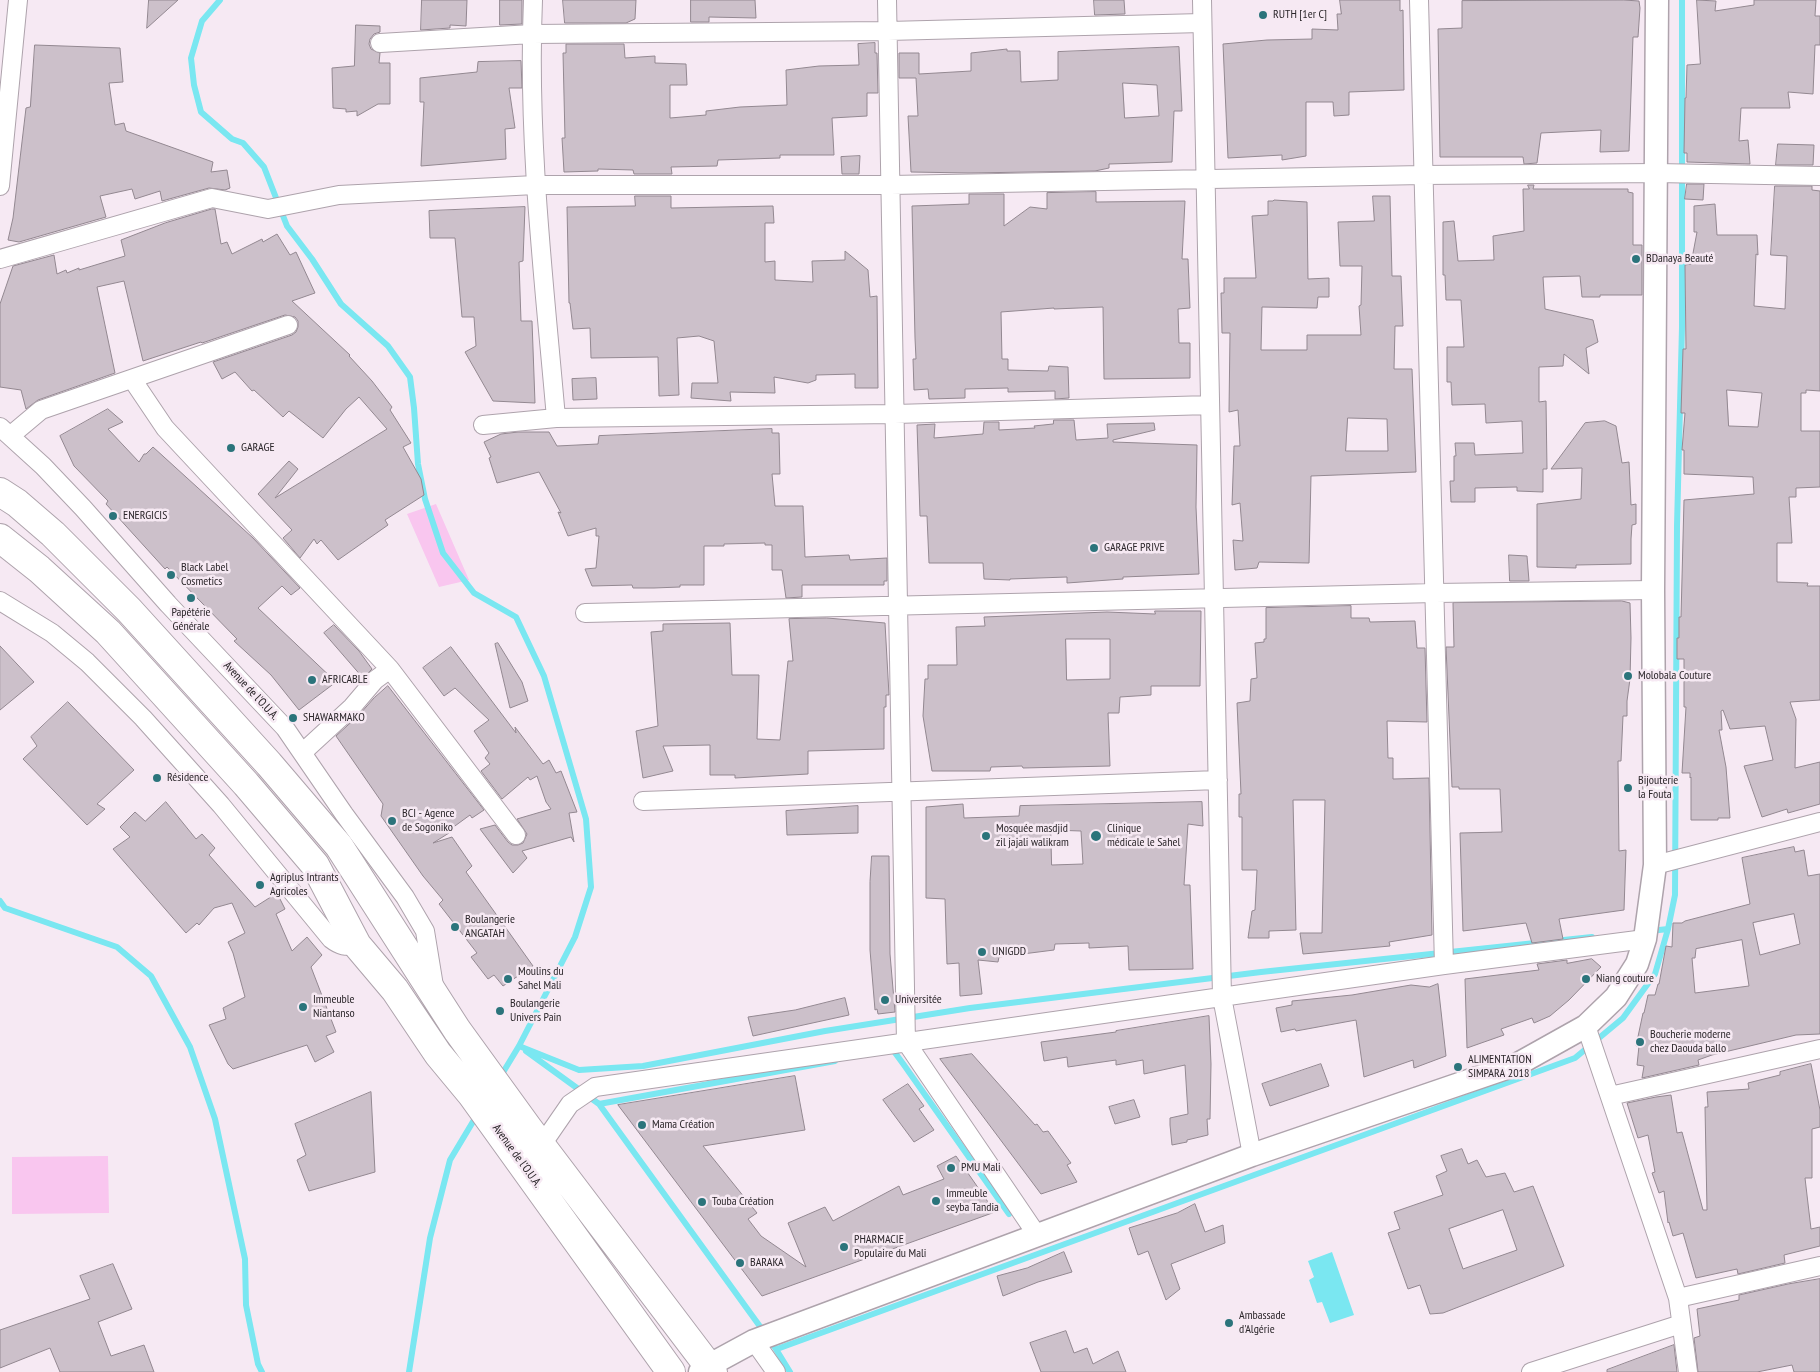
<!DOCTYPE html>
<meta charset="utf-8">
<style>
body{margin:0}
canvas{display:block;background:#f6e9f3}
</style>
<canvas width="1820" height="1372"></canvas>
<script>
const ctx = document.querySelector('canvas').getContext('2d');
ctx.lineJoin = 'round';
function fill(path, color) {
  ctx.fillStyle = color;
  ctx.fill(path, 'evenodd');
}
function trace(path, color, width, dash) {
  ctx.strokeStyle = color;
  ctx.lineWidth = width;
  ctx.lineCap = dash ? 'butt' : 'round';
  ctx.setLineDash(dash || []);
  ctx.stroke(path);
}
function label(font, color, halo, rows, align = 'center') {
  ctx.font = font + ' "PT Sans Narrow",sans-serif';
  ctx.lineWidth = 5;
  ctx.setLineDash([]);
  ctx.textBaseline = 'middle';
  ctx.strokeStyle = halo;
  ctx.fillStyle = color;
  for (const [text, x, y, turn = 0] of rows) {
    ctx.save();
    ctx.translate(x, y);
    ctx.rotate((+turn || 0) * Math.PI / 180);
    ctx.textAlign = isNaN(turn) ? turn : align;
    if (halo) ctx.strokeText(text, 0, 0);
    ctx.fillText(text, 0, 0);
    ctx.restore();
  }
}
fill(new Path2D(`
 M436 504 469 580 439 587 407 514Z
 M108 1156 109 1213 12 1214V1157Z`), '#f9c6ef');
fill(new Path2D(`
 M1332 1252 1354 1315 1330 1323 1322 1302 1317 1303 1309 1280 1314 1277 1308 1261Z`), '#7ae7f1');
trace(new Path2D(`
 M220 0 202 21 191 58 194 85 201 112 232 139 243 143 264 167 287 226 312 259 341 304 388 346 410 377 414 408 418 464 425 499 443 553 474 593 516 617 544 676 586 819 591 887 575 937 519 1046 499 1079
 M0 901 5 908 117 947 151 976 190 1047 215 1119 245 1259 246 1305 258 1364 262 1372
 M1650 931 1668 929
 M519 1046 579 1070 643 1066 825 1031 970 1008 1261 972 1592 937
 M526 1051 599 1104 835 1061
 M889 1051 893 1050 904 1065 1009 1214
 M599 1104 764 1332
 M774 1346 790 1372
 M777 1349 1575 1058 1623 1018 1655 974 1668 929 1675 895 1677 526 1682 327V0
 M409 1372 430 1238 450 1160 477 1115`), '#7ae7f1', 6);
const building = new Path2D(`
 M149 0H178L147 28Z
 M422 0H467L466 26 450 25V28L421 30Z
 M500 0H522V24L500 25Z
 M563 0H636L635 19 626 23H565Z
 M691 0H755L756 18 709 17V22H691Z
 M1094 0H1124L1125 14 1095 15Z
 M1340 0H1400V11L1403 10 1404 90 1349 92V115L1334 116 1333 102H1306V156L1282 160V155L1228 158 1223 44 1267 40 1312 39V29L1338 30 1337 14H1341Z
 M1624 0 1639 1 1640 8 1638 37H1633L1629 151 1600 152 1601 130 1541 133 1537 163 1524 164 1523 157H1440L1438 29 1462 28V1Z
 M1697 0 1716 1 1715 11 1754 5V0H1816L1815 16H1820V45H1815L1813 94 1788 92 1790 108H1741L1739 141 1748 140 1750 164 1687 162V153H1684L1685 98H1686L1687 65 1700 64Z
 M356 25 380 26V32L374 34 370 39 369 44 371 49 380 53 379 63H390V104H378L357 116V111L346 112V109L333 108 332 68 354 66Z
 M875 43V53H877L878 93H867V116L832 118 834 155H780V158L718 160 717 166 671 167 672 174H634L633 170 598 169V171L564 172 562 138H565L563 53H566V44H624L625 58 655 56V63L686 64 687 85H670V118L706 115V111L740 107 787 105 786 70 819 66 859 65 858 44Z
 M35 45 120 48 123 82 109 83 115 125 124 123 126 131 213 162 211 172 227 170 230 188 225 190 209 188 162 201 160 191 135 199 132 189 100 196 106 217 19 242 8 240 13 218 26 108 30 107Z
 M1179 47 1182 111H1174L1172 162 1109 164V168L1095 171 969 173 911 172 908 116H918L916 78H899V53H919V74L971 71V53L1007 49V51H1020L1021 82 1058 80V52ZM1123 83 1157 85 1159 116 1125 118Z
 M521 61 522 88H509L515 128 505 129 506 159 421 166 424 102H420V78L477 72 478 62Z
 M1778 144 1814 145 1813 165H1776Z
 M860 156 859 174H842L841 157Z
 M1687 184H1704L1703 200 1685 199Z
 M1528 185H1534L1533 189H1628V192L1633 193V245H1642V295H1600V297H1582L1580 276 1543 277 1545 309 1593 320 1598 342 1586 348 1589 374 1564 354 1563 366 1539 367V402L1546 401 1547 469H1543V492L1517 491V487L1475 488V502H1451L1450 481H1454V456H1456L1455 443H1474L1475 455 1523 453 1522 421 1486 423 1485 404 1452 405 1451 382H1447V347H1464L1461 300H1446L1445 275H1443V222L1454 221 1458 261 1494 260 1493 236 1524 231 1523 189H1529Z
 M1775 186H1812V190L1820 191V391L1806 390V393H1801V431H1820V487L1796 488V497H1789L1792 543H1777V582L1808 583 1807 586H1820V700L1790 702 1796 719 1795 768 1820 762V804L1788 813 1787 809 1762 817 1744 766 1773 760 1765 726 1730 729 1723 710 1721 711 1722 730H1719L1726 767 1730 818H1718V820H1691V777L1690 778V773H1682L1686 707H1684V659H1677V638H1679V617H1681L1684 500 1754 494 1753 477 1684 474V450H1682L1685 413H1681L1683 349H1686L1685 265 1691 264 1697 232H1694V206L1715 204 1717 235H1757L1758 255 1756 254 1754 306 1785 309 1787 256 1771 255ZM1727 390 1762 393 1758 427 1729 426Z
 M1096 192V202L1185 201 1182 259H1188L1190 308 1178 309 1179 343H1190V378L1104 379 1103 307 1054 309V308L1001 312 1002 359H1008V370L1048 371 1049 366 1068 367 1069 398 1055 399V391L1008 392V388L965 389V398L929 399 928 389 914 390 913 359H916L915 338 912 206 969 204V194H1004V226L1030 207 1047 209V193Z
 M635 196H671V208L773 206 774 223H765V262L775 261V280L813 282 812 261 845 260V251L868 270 870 297 877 296 878 388H855V374L816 375V380L808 383 774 377 775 393 730 392 731 401 691 398 692 383H718L714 341 699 336 677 338 679 395 659 396 658 357 591 358 590 328 573 329 570 303H569L567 207 635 206Z
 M1373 196H1390L1392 276H1401L1403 326H1395L1394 369H1412L1416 472 1311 476 1309 563 1259 562 1257 568 1235 570 1233 540 1243 541 1240 503 1232 505 1234 446H1240L1238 410 1229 412 1230 333H1222L1221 293H1224V278H1256L1252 216 1268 215V201H1273L1274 200 1307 202 1308 279 1329 278V297H1318L1317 308 1262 307 1261 350H1307V335H1361L1359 306 1361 305 1362 266H1340L1338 222 1374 221ZM1348 418 1387 419 1388 451H1346Z
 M525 207 523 261 519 262 521 321H532L535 403 493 401 465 352 476 346 474 317H462L455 238H430L429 211Z
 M212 209H215L221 244 227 242 232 254 262 239 263 242 277 234 290 255 296 252 315 293 292 301 350 355 349 356 372 381 392 407 390 410 411 443 403 447 421 479 424 495 385 520 388 525 338 560 321 540 317 544 314 539 300 558 283 538 292 530 258 494 289 461 298 469 275 498 387 429 359 397 346 409 323 438 289 411 283 417 254 390 252 391 235 372 222 379 213 362 292 335 296 332 298 327V321L295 317 285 315 202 343 201 342 143 361 124 281 97 287 115 373 38 400 26 409 21 390 0 387V304L13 266 54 255 57 274 66 270 67 273 79 268V270L125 256 121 240 165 223Z
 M596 378 597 399 573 400 572 379Z
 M108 409 123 422 108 429 139 462 144 454H146L153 447 253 538 300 588 291 595 282 586 258 608 336 682 299 710 271 675 234 641 237 639 167 567 165 569 106 504 108 501 74 466 60 436Z
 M1054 420H1074L1076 440 1108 438 1107 424 1154 423 1155 430 1113 440V442L1197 445 1196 507 1199 574 1123 577V579L1067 583V577L1010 579V580L984 579 983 563H929L927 516H920L917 425 935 424 934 438 983 434 984 422H999V430L1035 428 1034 426 1053 424Z
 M1605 421 1616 426 1622 463 1629 462 1631 505 1636 504V524L1632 525 1631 539V564L1576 565V568L1537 567V504L1581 499 1582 468 1551 469 1585 423Z
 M772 429V433H779L780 474H772L775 506H803L805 557 849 555 850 560 887 558V581H884V585H802V597L786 598 782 570H772V545H765V543L724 544V546H704V585H680V587L654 588H633L632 585 592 586 585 569 596 568 599 536H596V528L568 536 558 512 561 513 539 472 497 483 489 458 491 457 484 442 501 434 518 432H549L557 446 598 444 599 436Z
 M1509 555 1527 556 1529 581H1510Z
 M1622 601 1630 603 1631 638 1630 679 1627 701V716H1623L1621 761H1618L1619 851 1626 850 1624 910 1559 919 1563 939 1532 943 1526 923 1463 931 1460 833 1502 832 1500 789H1459V787H1452L1446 647H1454L1453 603Z
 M1351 606V618H1369L1370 622 1415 621 1417 648H1425L1427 722 1387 721 1388 758H1393V779L1429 778 1432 935 1389 942 1390 946 1303 954 1300 933H1322L1325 800H1293L1296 930 1269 931V938H1248L1252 911 1255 910 1257 870H1242V817H1239V794H1241L1237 703 1250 701 1251 679 1257 678 1255 643 1264 642V639H1266V608Z
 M1155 611H1201L1200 686H1151V695L1120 697 1119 713H1108L1110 766 1023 768 1022 766 991 767 990 771H932L923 716 925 679H928V665H957L956 627 985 626 984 617 1107 612 1155 614ZM1066 639H1110V679L1067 680Z
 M827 618 885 623 889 695H886V707H884V749L808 751V774L735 778V775H710V745L663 746 673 771 643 778 636 731 658 726 651 632 663 631V624L730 623 732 675H759L757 739 780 740 788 661H793L789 619Z
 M334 625 359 651 372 669 363 678 324 633Z
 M498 643 522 682 528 701 510 708 495 644Z
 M0 646 34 682 0 710Z
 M451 647 516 733 515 727 543 764 549 760 556 773 561 771 577 812 569 813 574 842 571 837 522 851 527 858 513 873 480 829 495 825 508 842 512 845H518L523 843 527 834 517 819 551 809 546 802 537 776 530 780 528 777 502 799 481 771 490 764 485 758 489 753 474 731 489 720 455 688 444 696 423 668Z
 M388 686 484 810 472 818 470 815 448 831 449 833 433 843 452 837 472 866 466 872 533 966 503 986 494 975 488 979 471 957 477 953 439 904 443 900 423 876 381 816 383 804 336 736 359 715 374 698Z
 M68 702 134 770 97 804 105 809 87 825 23 759 37 746 31 737Z
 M166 802 196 839 202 834 215 848 209 855 255 907 277 893 285 909 276 914 292 951 307 937 322 955 311 967 336 1032 326 1036 334 1052 315 1062 307 1045 233 1069 228 1064 209 1025 226 1019 223 1008 245 997 233 953 228 942 245 933 232 903 214 908 199 925 197 923 186 933 113 849 130 837 120 827 135 812 145 821Z
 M1202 802 1203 826 1188 824 1184 885H1190L1193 969 1129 970 1128 946 1089 948V943L1055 944 1054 950 999 957 998 962 978 960 982 994 960 996 959 963 947 964 945 899 926 898V807L963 804 964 818 1019 816 1020 806ZM1051 830 1081 831 1083 864 1052 865Z
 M858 806V833L787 835 786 811Z
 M1794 847 1795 852 1804 850 1808 876 1820 874V1034L1796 1035 1712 1055 1698 1060 1699 1065 1642 1078 1644 1066 1637 1065 1639 1046H1636L1643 1013H1644L1648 995H1655L1658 984H1659L1666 946 1672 947 1673 923H1682L1685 921 1750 904 1742 858ZM1794 914 1800 944 1760 955 1753 923ZM1742 940 1749 986 1695 993 1692 958H1695L1696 949Z
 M872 856H889L890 954 895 1012 878 1014 877 1009 875 1010 870 950V882Z
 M1592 959 1601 967 1569 1000 1550 1016 1534 1023 1532 1018 1501 1029 1504 1035 1467 1048 1465 979 1539 970 1537 964 1567 960V963Z
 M1438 984 1446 1056 1414 1068 1413 1060 1364 1077 1356 1020 1296 1031 1295 1029 1281 1032 1276 1008 1292 1005V1001L1352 995 1411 985 1429 987Z
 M845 998 849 1015 753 1036 748 1017 795 1010Z
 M1209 1016 1211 1064 1210 1119H1207L1208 1135 1187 1140V1142L1172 1145 1170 1125V1118L1188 1114 1185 1065 1144 1074 1143 1060 1116 1065V1060L1068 1067 1067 1057 1044 1061 1041 1042 1116 1032V1031Z
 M972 1054 1035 1125 1037 1124 1043 1132 1048 1131 1071 1163 1067 1165 1077 1182 1041 1194 940 1059Z
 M1321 1064 1329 1086 1270 1106 1262 1084Z
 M1811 1064 1820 1110V1127L1812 1129V1178H1805L1811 1229 1820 1227V1246L1784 1255 1785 1263 1738 1274 1737 1269 1696 1278 1683 1233 1673 1236 1669 1222 1668 1223 1664 1191 1659 1193 1652 1173 1655 1172 1648 1135 1638 1138 1627 1103 1656 1097 1671 1095 1677 1133 1682 1132 1703 1210H1707L1705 1107H1708L1707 1092 1749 1089 1748 1083 1780 1075V1072Z
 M795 1076 805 1130 703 1146 757 1213 748 1219 761 1236 806 1267 788 1223 825 1207 833 1221 899 1186 903 1195 944 1179 937 1166 956 1156 995 1212 762 1296 618 1105Z
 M908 1084 924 1106 919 1109 934 1130 914 1142 883 1100Z
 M371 1092 375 1172 309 1191 297 1160 306 1155 295 1124Z
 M1134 1100 1140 1117 1115 1124 1109 1107Z
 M1462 1149 1468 1164 1477 1160 1486 1177 1505 1173 1514 1192 1533 1186 1564 1266 1443 1313 1430 1314 1420 1285 1408 1289 1388 1233 1400 1229 1394 1212 1443 1195 1436 1176 1447 1171 1441 1156ZM1503 1210 1517 1250 1463 1269 1449 1229Z
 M1195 1204 1205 1232 1223 1225 1225 1243 1171 1264 1180 1289 1166 1300 1148 1251 1138 1255 1129 1228 1177 1213Z
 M1064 1252 1072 1272 1038 1282 1003 1296 997 1276 1027 1268Z
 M113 1264 132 1309 98 1322 111 1356 144 1345 154 1372H60L50 1348 0 1368V1330L90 1299 80 1276Z
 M1820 1279V1372H1794L1792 1365 1757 1372H1698L1694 1338 1700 1336 1697 1309 1739 1300V1295L1788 1284Z
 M1066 1331 1074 1353 1087 1348 1093 1364 1118 1351 1126 1372H1041L1030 1343Z
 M1674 1345 1677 1372H1607V1370Z`);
fill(building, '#ccc0ca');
trace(building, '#938891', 1);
const minor = new Path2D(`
 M533 0C527 140 544 280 556 418
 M887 0 906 1042 1037 1235
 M1202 0 1222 997 1252 1155
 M1419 0 1444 965
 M380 43 532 34 888 31 1202 23
 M0 186 18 0
 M0 259 212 198 268 209 339 195 535 185H891L1423 175 1656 173 1820 176
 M132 379 165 428 390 669 375 680 352 707 302 753
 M483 425 556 418 895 414 1210 405
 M0 427 43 466 83 508 168 604 285 728 344 814 405 897 425 931 434 986
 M10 436 41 410 288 325
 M0 601 52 633 87 662 143 718 221 805 331 939C340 946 346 947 357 945
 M585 613 1435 593 1653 590
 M390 669 516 835
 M643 801 1218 780
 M1655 865 1820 822
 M1586 1026 1678 1298 1688 1372
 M1610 1096 1820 1049
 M541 1146 570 1104 595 1087 1444 965 1645 939
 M1678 1298 1820 1266
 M754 1341 776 1372
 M1531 1372 1681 1324`);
const tertiary = new Path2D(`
 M700 1372 708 1366 754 1341 1252 1155 1518 1064 1586 1026 1616 997 1637 964 1645 939 1655 865 1653 590 1657 0`);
const trunk = new Path2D(`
 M0 492 17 503 53 534 129 610 269 764 339 846 457 1030 528 1128 713 1372
 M0 538 39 569 108 632 246 784 315 865 357 945 395 990 438 1054 472 1095 671 1372`);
trace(minor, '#aea3ac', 20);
trace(tertiary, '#aea3ac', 25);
trace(trunk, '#aea3ac', 30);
trace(minor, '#fff', 18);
trace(tertiary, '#fff', 22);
trace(trunk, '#fff', 28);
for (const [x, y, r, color] of [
 [1263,15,5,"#2b747b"],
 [1636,259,5,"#2b747b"],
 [231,448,5,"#2b747b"],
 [113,516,5,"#2b747b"],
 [1094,548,5,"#2b747b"],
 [171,575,5,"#2b747b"],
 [191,598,5,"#2b747b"],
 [1628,676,5,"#2b747b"],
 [312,680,5,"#2b747b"],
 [293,718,5,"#2b747b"],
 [157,778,5,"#2b747b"],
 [1628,788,5,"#2b747b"],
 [392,821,5,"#2b747b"],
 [986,836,5,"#2b747b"],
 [1096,836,6,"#2b747b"],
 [260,885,5,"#2b747b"],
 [455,927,5,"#2b747b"],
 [982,952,5,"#2b747b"],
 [508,979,5,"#2b747b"],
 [1586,979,5,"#2b747b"],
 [885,1000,5,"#2b747b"],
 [303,1007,5,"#2b747b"],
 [500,1011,5,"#2b747b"],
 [1640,1042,5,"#2b747b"],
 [1458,1067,5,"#2b747b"],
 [642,1125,5,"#2b747b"],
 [951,1168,5,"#2b747b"],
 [936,1201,5,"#2b747b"],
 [702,1202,5,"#2b747b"],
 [844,1247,5,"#2b747b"],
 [740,1263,5,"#2b747b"],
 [1229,1323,5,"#2b747b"]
]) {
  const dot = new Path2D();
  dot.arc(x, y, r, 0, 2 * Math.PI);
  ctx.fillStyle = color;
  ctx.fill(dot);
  trace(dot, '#f6e9f3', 2);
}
label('12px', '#2b262a', '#f6e9f3', [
 ["RUTH [1er C]",1273,15],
 ["BDanaya Beauté",1646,259],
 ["GARAGE",241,448],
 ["ENERGICIS",123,516],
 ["GARAGE PRIVE",1104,548],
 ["Black Label",181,568],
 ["Cosmetics",181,582],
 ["Papétérie",191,613,"center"],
 ["Générale",191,627,"center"],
 ["Molobala Couture",1638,676],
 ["AFRICABLE",322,680],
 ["SHAWARMAKO",303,718],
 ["Résidence",167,778],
 ["Bijouterie",1638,781],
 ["la Fouta",1638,795],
 ["BCI - Agence",402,814],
 ["de Sogoniko",402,828],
 ["Mosquée masdjid",996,829],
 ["zil jajali walikram",996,843],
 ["Clinique",1107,829],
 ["médicale le Sahel",1107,843],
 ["Agriplus Intrants",270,878],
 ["Agricoles",270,892],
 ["Boulangerie",465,920],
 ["ANGATAH",465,934],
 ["UNIGDD",992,952],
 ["Moulins du",518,972],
 ["Sahel Mali",518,986],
 ["Niang couture",1596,979],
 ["Immeuble",313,1000],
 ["Niantanso",313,1014],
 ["Universitée",895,1000],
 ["Boulangerie",510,1004],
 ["Univers Pain",510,1018],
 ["Boucherie moderne",1650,1035],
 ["chez Daouda ballo",1650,1049],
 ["ALIMENTATION",1468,1060],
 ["SIMPARA 2018",1468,1074],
 ["Mama Création",652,1125],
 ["PMU Mali",961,1168],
 ["Immeuble",946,1194],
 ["seyba Tandia",946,1208],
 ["Touba Création",712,1202],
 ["PHARMACIE",854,1240],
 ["Populaire du Mali",854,1254],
 ["BARAKA",750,1263],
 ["Ambassade",1239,1316],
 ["d'Algérie",1239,1330]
], 'left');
label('12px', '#2b262a', '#f6e9f3', [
 ["Avenue de l'O.U.A.",251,691,47],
 ["Avenue de l'O.U.A.",517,1156,54]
]);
</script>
